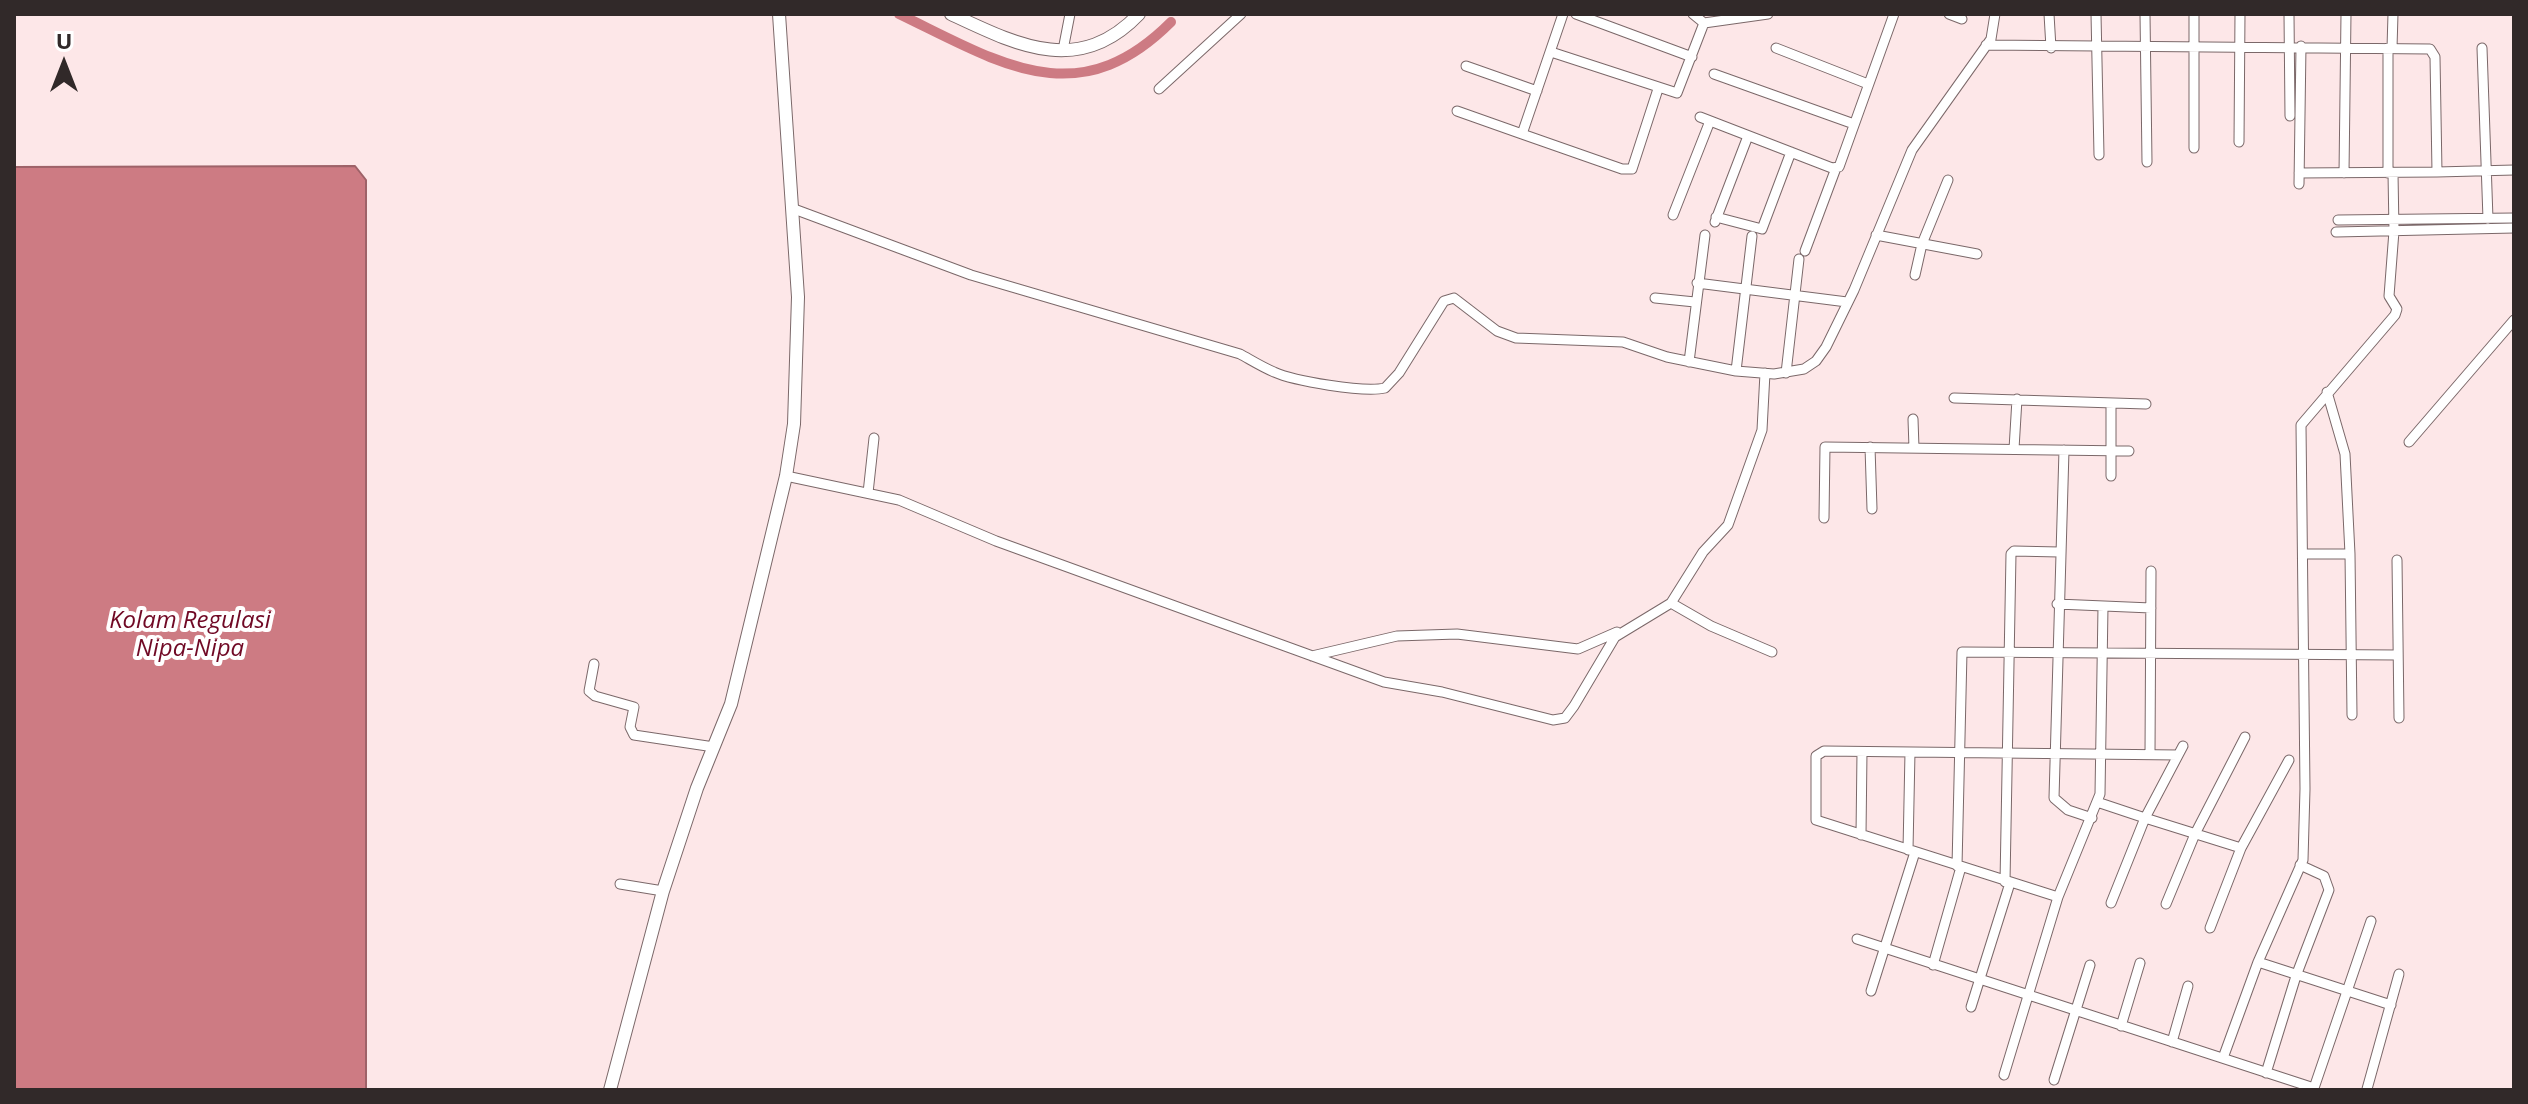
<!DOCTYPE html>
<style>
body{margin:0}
#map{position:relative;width:2528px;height:1104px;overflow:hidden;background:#fde7e8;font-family:"Open Sans",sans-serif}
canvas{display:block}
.frame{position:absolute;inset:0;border:16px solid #312929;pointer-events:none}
.north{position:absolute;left:24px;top:24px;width:80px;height:80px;-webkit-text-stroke:6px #fff;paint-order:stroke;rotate:0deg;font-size:22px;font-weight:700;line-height:32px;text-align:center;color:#312929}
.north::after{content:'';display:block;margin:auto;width:28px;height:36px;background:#312929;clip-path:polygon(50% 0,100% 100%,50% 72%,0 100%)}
</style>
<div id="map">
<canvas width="2528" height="1104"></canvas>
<div class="frame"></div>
<div class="north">U</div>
</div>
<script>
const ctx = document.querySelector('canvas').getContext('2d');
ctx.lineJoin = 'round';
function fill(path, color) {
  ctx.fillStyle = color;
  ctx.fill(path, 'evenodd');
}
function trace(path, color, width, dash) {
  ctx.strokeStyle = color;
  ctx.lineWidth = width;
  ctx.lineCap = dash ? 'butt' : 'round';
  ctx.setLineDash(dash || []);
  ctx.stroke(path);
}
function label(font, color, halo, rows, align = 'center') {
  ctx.font = font + ' "Open Sans",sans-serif';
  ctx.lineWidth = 8;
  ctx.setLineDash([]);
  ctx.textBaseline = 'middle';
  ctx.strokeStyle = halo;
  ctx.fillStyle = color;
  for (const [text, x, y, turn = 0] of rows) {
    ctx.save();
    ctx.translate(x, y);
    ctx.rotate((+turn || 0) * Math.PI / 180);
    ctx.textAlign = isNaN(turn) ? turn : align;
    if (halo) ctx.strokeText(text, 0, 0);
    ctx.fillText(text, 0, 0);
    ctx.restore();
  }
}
const water = new Path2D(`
 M355 166 366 180V1090H14V167Z`);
fill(water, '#cd7b83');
trace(water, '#9e6268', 2);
trace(new Path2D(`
 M899 14C999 62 1077 116 1171 22`), '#cd7b83', 10);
const street = new Path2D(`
 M1576 14 1692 57
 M1693 14 1704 23 1768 14
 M1949 14 1962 19
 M2049 14 2051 48
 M2096 14 2099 155
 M2145 14 2147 162
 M2194 14V148
 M2289 14 2290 116
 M1986 45 2430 49 2435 57 2437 172 2514 170
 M1776 48 1868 84
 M2388 48V173
 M2392 48 2393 14
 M2482 48 2488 219
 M1063 50 1070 14
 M1551 52 1677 93 1704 23
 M1466 66 1537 91
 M1714 74 1854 124
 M1159 89 1241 14
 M1457 111 1522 134 1563 14
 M1700 117 1832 168 1839 167 1894 14
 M1522 134 1622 169H1632L1658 89
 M2239 142 2240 14
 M2299 173 2437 172
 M2344 173 2346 14
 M2299 184 2301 46
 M794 209 971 275 1240 354C1251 360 1262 367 1274 372 1294 381 1364 393 1385 388L1399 373 1444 301 1454 298 1497 331 1516 338 1623 342 1667 357 1736 371 1774 374 1804 369 1816 361 1826 347 1854 290 1912 150 1991 39 1995 14
 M1673 215 1710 121
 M1716 217 1762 229 1791 152
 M2338 220 2514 218
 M1715 222 1748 136
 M2336 232 2514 228
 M1876 235 1977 254
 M1805 251 1836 168
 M1915 275 1922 244 1948 180
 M1697 283 1847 302
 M1655 298 1695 302
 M1689 362 1705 235
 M1736 371 1752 236
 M1786 373 1799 259
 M2327 392 2345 454 2350 554
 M1954 398 2146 404
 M1913 419 1914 448
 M2409 442 2514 320
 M1870 447 1872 509
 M2014 449 2017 399
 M2064 450 2054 798 2068 810 2092 818
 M786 476 899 500 996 541 1384 682 1442 692 1553 720 1565 718 1574 706 1615 637 1671 603 1703 552 1728 525 1762 430 1765 373
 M2111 476V403
 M868 493 874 438
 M1824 518 1825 447 2129 451
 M2303 554H2350L2352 715
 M2397 560 2399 718
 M1671 603 1711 626 1772 652
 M2057 604 2151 608
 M1312 656 1397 636 1457 634 1578 649 1617 632
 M594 664 589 691 595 696 634 707 630 727 634 735 714 747
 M2150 754 2151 571
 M2097 802 2145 818 2183 746
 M1861 835 1862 752
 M1908 850 1910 752
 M1957 866 1962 652 2397 655
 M2005 882 2011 554 2014 551 2059 552
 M620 884 663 891
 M2058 897 1816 820V756L1824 751 2178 755
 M2111 903 2145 818 2241 848
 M2166 904 2195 834 2245 737
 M2210 928 2241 848 2289 760
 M1857 939 2314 1088 2371 921
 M2258 962 2391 1005
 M1933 965 1961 867
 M1871 991 1915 852
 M1971 1007 2010 883
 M2121 1026 2140 963
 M2172 1042 2188 986
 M2223 1058 2258 962 2303 860 2305 789 2301 425 2395 315 2397 309 2389 296 2394 231 2393 173
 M2266 1073 2296 976 2329 890 2324 876 2300 865
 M2004 1075 2058 897 2100 794 2103 607
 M2054 1080 2090 965
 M2367 1089 2399 974`);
const secondary = new Path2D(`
 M951 14C1017 45 1079 77 1139 14
 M610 1090 663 891 697 788 731 704 786 476 794 424 798 297 779 14`);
trace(street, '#7b6869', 11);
trace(secondary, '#7b6869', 14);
trace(street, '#fff', 9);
trace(secondary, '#fff', 12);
label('italic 24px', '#700925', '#fff', [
 ["Kolam Regulasi",190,621],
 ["Nipa-Nipa",190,649]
]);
</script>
